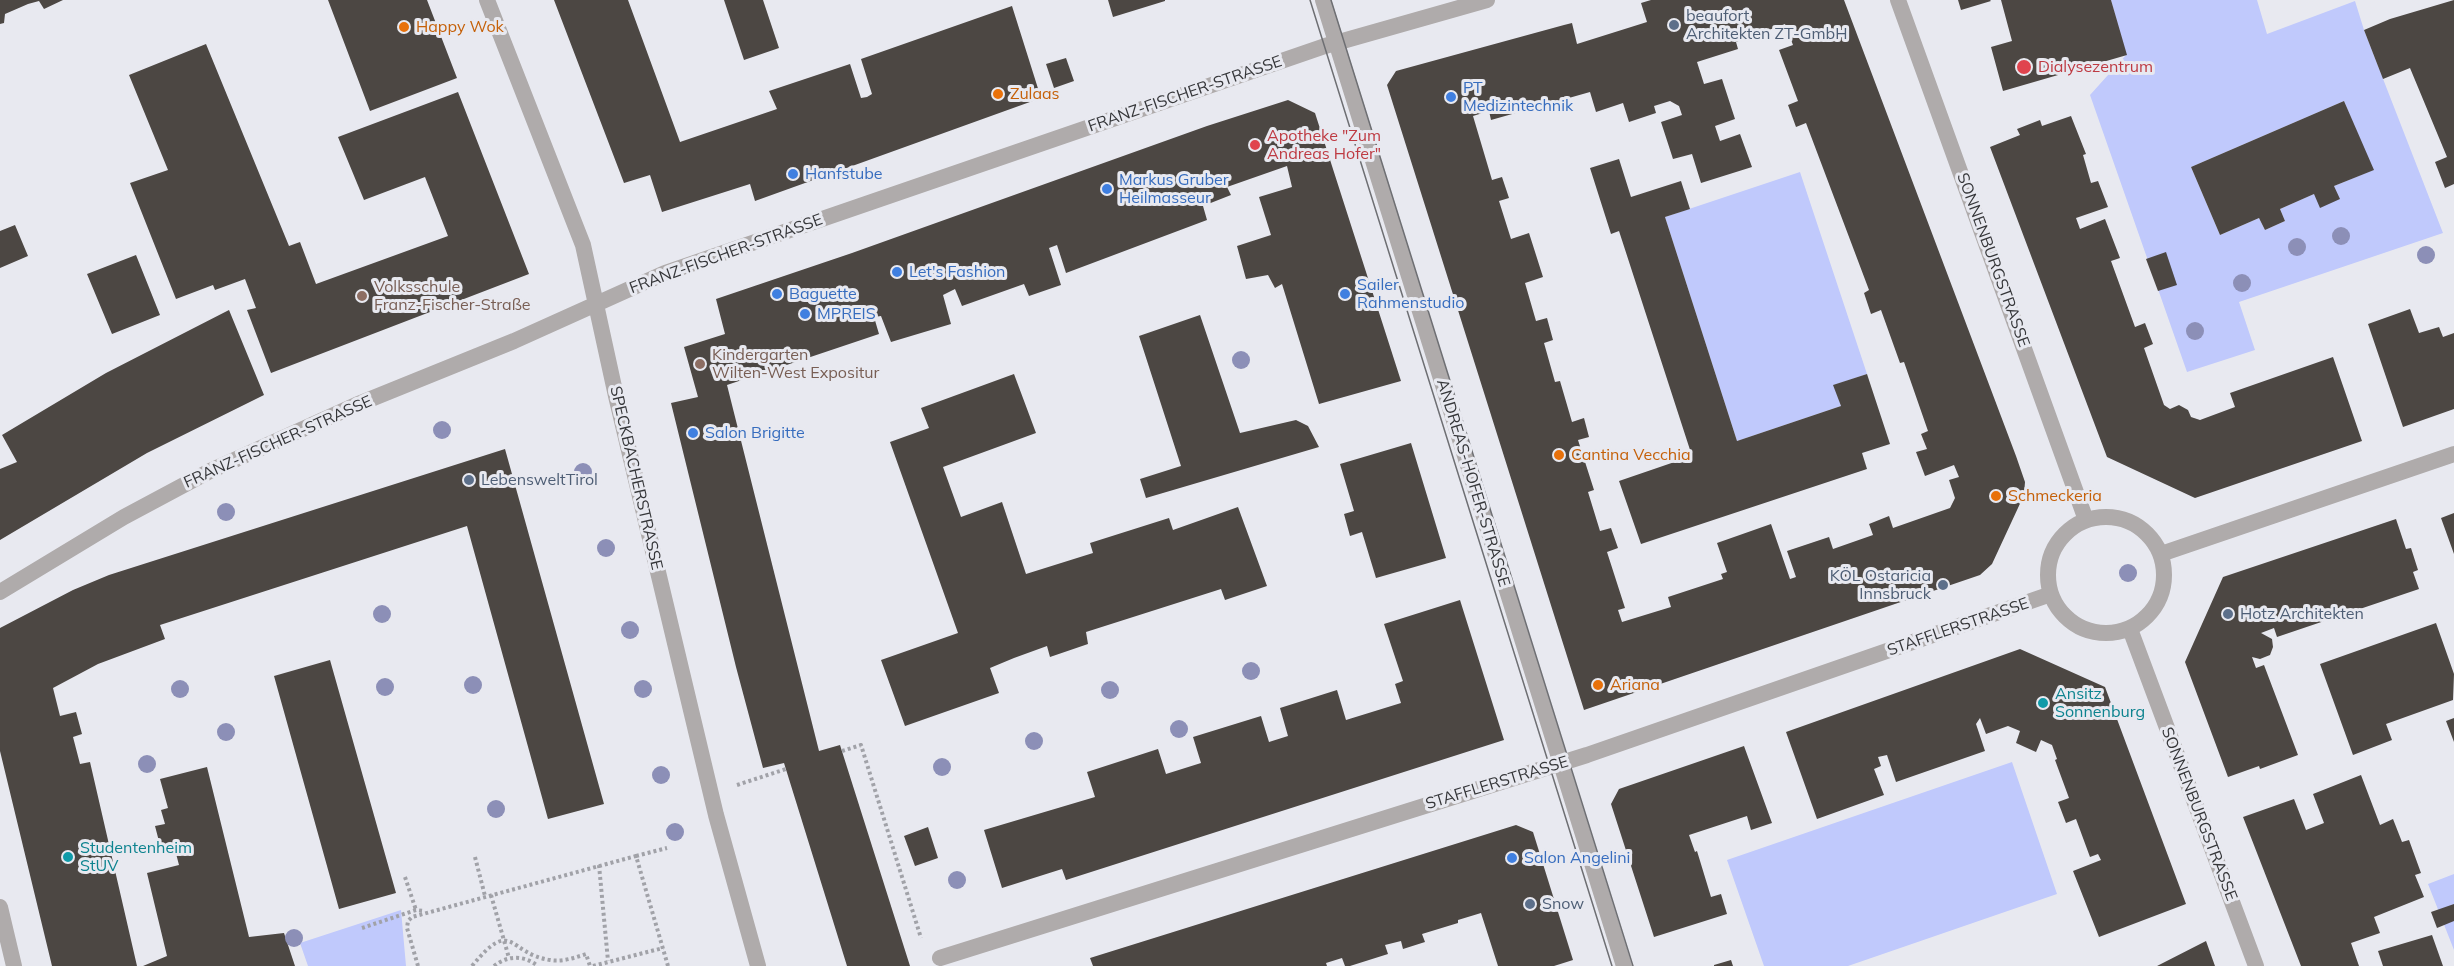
<!DOCTYPE html>
<meta charset="utf-8">
<style>
body{margin:0}
canvas{display:block;background:#e8e9f0}
</style>
<canvas width="2454" height="966"></canvas>
<script>
const ctx = document.querySelector('canvas').getContext('2d');
ctx.lineJoin = 'round';
function fill(path, color) {
  ctx.fillStyle = color;
  ctx.fill(path, 'evenodd');
}
function trace(path, color, width, dash) {
  ctx.strokeStyle = color;
  ctx.lineWidth = width;
  ctx.lineCap = dash ? 'butt' : 'round';
  ctx.setLineDash(dash || []);
  ctx.stroke(path);
}
function label(font, color, halo, rows, align = 'center') {
  ctx.font = font + ' Mulish,sans-serif';
  ctx.lineWidth = 6;
  ctx.setLineDash([]);
  ctx.textBaseline = 'middle';
  ctx.strokeStyle = halo;
  ctx.fillStyle = color;
  for (const [text, x, y, turn = 0] of rows) {
    ctx.save();
    ctx.translate(x, y);
    ctx.rotate((+turn || 0) * Math.PI / 180);
    ctx.textAlign = isNaN(turn) ? turn : align;
    if (halo) ctx.strokeText(text, 0, 0);
    ctx.fillText(text, 0, 0);
    ctx.restore();
  }
}
fill(new Path2D(`
 M2111 0H2257L2267 34 2355 1 2364 30 2443 233 2239 302 2255 350 2187 372 2090 95 2126 55ZM2344 101 2373 170 2334 186 2339 199 2314 194 2280 209 2285 221 2265 230 2259 218 2220 235 2191 167Z
 M1800 172 1867 374 1834 385 1841 406 1737 441 1665 217Z
 M2012 762 2057 894 1848 966H1764L1727 860Z
 M2454 874V950L2428 884Z
 M401 910 406 966H308L300 943Z`), '#c0c9fc');
fill(new Path2D(`
 M0 0H63L44 9 39 1 28 4 5 14 4 23 0 24Z
 M328 0H427L457 78 370 111Z
 M554 0H628L680 142 777 109 769 91 850 64 861 98 867 97 872 94 861 59 1012 6 1041 98 755 201 750 184 662 212 650 175 624 183Z
 M724 0H763L779 48 744 60Z
 M1108 0H1165V1L1113 17Z
 M1651 0H1844L2016 456 2025 482 2024 495 1992 564 1980 575 1584 710 1387 85 1396 71 1564 25 1572 23 1577 44 1647 22 1641 3ZM1785 24 1793 45 1779 50 1798 101 1788 105 1796 127 1806 123 1869 290 1864 293 1871 314 1881 310 1900 363 1904 362 1928 431 1921 434 1927 449 1916 452 1925 476 1954 465 1959 477 1949 480 1955 498 1950 508 1893 528 1889 516 1869 524 1873 535 1833 549 1829 537 1787 551 1796 577 1790 579 1771 524 1717 543 1727 572 1721 574 1723 579 1668 597 1671 607 1622 622 1618 610 1625 608 1607 552 1618 548 1611 528 1600 531 1588 492 1594 490 1578 440 1589 437 1584 418 1572 422 1560 381 1555 382 1544 343 1553 340 1547 318 1536 321 1525 283 1543 277 1529 233 1511 239 1499 201 1509 198 1502 177 1492 180 1473 116 1489 111 1491 120 1590 92 1596 112 1623 103 1629 122 1656 113 1654 106 1670 101 1679 106 1682 115 1661 122 1673 159 1692 154 1701 183 1752 167 1740 134 1720 141 1715 126 1735 119 1722 79 1704 84 1697 62 1738 49 1736 42Z
 M1958 0H1990L1991 1 1961 10Z
 M2001 0H2111L2127 55 2003 91 1991 47 2012 41Z
 M2454 0V184L2445 188 2435 162 2447 157 2410 68 2383 79 2364 30 2390 19Z
 M206 44 289 246 300 242 316 284 448 236 425 177 364 200 338 137 458 92 529 274 271 373 247 310 256 308 245 279 215 290 213 285 176 299 130 183 168 170 129 75Z
 M1066 58 1074 81 1054 88 1046 64Z
 M1288 100 1315 113 1401 381 1319 404 1282 284 1275 288 1268 275 1246 279 1237 246 1271 235 1259 197 1292 187 1287 166 1227 187 1231 195 1203 206 1207 220 1066 273 1057 245 1049 248 1061 285 1029 296 1024 284 962 306 955 289 943 295 951 324 891 342 881 316 874 317 879 334 727 385 819 751 840 745 910 966H847L784 763 763 768 736 667 671 403 698 397 684 347 725 334 716 299 852 253 1207 126Z
 M2344 101 2374 170 2334 186 2340 199 2320 208 2314 194 2280 209 2285 221 2265 230 2259 218 2220 235 2191 167Z
 M2071 116 2086 154 2083 155 2091 183 2098 181 2108 207 2076 218 2080 229 2105 219 2120 258 2111 261 2135 327 2145 323 2153 344 2144 348 2164 405 2170 409 2179 405 2188 410 2191 417 2200 420 2235 407 2230 393 2333 357 2362 441 2195 498 2107 457 1990 147 2020 135 2017 129 2040 120 2042 126Z
 M1619 159 1631 197 1681 181 1690 209 1665 217 1737 441 1841 406 1833 385 1867 374 1890 444 1862 453 1867 469 1641 544 1619 481 1692 456 1619 231 1611 234 1590 168Z
 M15 225 28 256 0 268V231Z
 M2166 252 2177 285 2158 291 2146 259Z
 M136 255 160 315 112 334 87 274Z
 M2410 309 2419 333 2439 327 2443 337 2454 333V409L2403 427 2368 324Z
 M229 310 264 395 147 453 0 540V469L17 462 2 435 106 373Z
 M1200 315 1240 433 1296 420 1308 426 1319 447 1146 498 1140 479 1181 466 1139 336Z
 M1014 374 1036 433 943 467 961 517 1002 502 1026 574 1093 553 1090 543 1169 518 1173 530 1238 507 1267 586 1225 600 1221 589 1086 632 1088 644 1050 657 1047 646 1014 658 990 668 999 693 905 726 881 660 958 633 890 442 929 428 921 408Z
 M1411 443 1446 558 1376 578 1362 532 1350 536 1344 514 1354 511 1340 464Z
 M505 449 604 804 548 819 467 526 160 625 165 639 98 664 53 688 60 716 76 712 82 734 73 737 80 764 90 762 137 966H52L0 751V628L73 590 109 575Z
 M2454 513V554L2441 518Z
 M2396 519 2406 549 2411 548 2418 570 2413 572 2419 589 2277 637 2274 628 2261 633 2272 639 2273 647 2270 655 2260 659 2252 657 2256 668 2264 665 2298 755 2260 769 2259 766 2228 777 2185 662 2223 577Z
 M1460 600 1504 740 1066 880 1062 869 1002 888 984 830 1095 797 1087 772 1158 749 1166 774 1201 763 1193 737 1261 716 1269 742 1288 736 1280 708 1337 690 1346 720 1401 703 1395 684 1403 681 1384 624Z
 M2436 623 2454 674 2453 700 2386 724 2392 740 2353 755 2320 664Z
 M2020 649 2105 687 2186 904 2099 937 2073 871 2101 860 2098 854 2090 857 2076 819 2066 823 2058 802 2069 798 2055 760 2057 759 2052 745 2041 740 2036 752 2016 743 2020 731 2008 726 1986 734 1980 718 1976 724 1985 751 1896 782 1887 755 1878 757 1881 766 1874 769 1884 795 1817 819 1786 732Z
 M330 660 396 893 339 909 274 676Z
 M2454 718V742L2446 721Z
 M1744 746 1772 823 1751 830 1747 816 1689 835 1695 852 1697 851 1711 897 1721 894 1727 914 1654 937 1611 804 1619 789Z
 M207 767 249 937 284 933 295 966H143L167 956 147 873 179 865 174 846 161 849 155 826 165 824 161 810 168 808 160 779Z
 M2361 775 2380 825 2393 819 2402 842 2409 840 2421 873 2415 875 2424 897 2374 917 2380 933 2351 943 2359 966H2301L2243 817 2294 799 2306 830 2324 823 2313 794Z
 M1516 825 1533 832 1573 960 1554 966H1498L1481 913 1458 920V923L1422 934 1425 942 1403 949 1401 941 1385 945 1388 954 1350 966H1345L1342 958 1326 963 1327 966H1093L1090 958Z
 M928 827 938 858 915 866 904 836Z
 M2454 904V921L2437 928 2431 912Z
 M2432 935 2443 966H2383L2378 951Z
 M2206 941 2215 966H2157Z
 M1731 960 1733 966H1714V965Z`), '#4c4743');
trace(new Path2D(`
 M842 751 861 745 921 938
 M737 785 786 769
 M636 856 667 848
 M475 857 485 896
 M599 865 608 961
 M405 877 416 910
 M491 895 509 958
 M362 928 416 910 424 911
 M418 966 407 928 408 921 412 917 636 856 668 966
 M472 966C513 916 508 954 550 960 562 962 574 958 586 954L590 966
 M494 966C508 955 524 955 538 966
 M593 966 663 948`), '#a1a2a8', 4, [3, 3]);
trace(new Path2D(`
 M487 0 583 245 616 396 716 815 758 966
 M1898 0 2086 520
 M2048 575a58 58 0 1 1 116 0a58 58 0 1 1-116 0Z
 M2161 554 2454 454
 M0 592 124 517 210 471 356 405 514 341 665 273 1325 46 1487 0
 M2130 629 2256 966
 M0 907 14 966
 M940 958 1587 755 2051 594`), '#afabab', 16);
trace(new Path2D(`
 M1323 0 1624 966`), '#afabab', 16);
trace(new Path2D(`
 M1310 0 1612 966
 M1331 0 1633 966`), '#6e6f73', 1.5);
ctx.fillStyle = '#8c8fb7';
for (const [x, y] of [
 [2341,236],
 [2297,247],
 [2426,255],
 [2242,283],
 [2195,331],
 [1241,360],
 [442,430],
 [583,472],
 [226,512],
 [606,548],
 [2128,573],
 [382,614],
 [630,630],
 [1251,671],
 [473,685],
 [385,687],
 [180,689],
 [643,689],
 [1110,690],
 [1179,729],
 [226,732],
 [1034,741],
 [147,764],
 [942,767],
 [661,775],
 [496,809],
 [675,832],
 [957,880],
 [294,938]
]) {
  ctx.beginPath();
  ctx.arc(x, y, 9, 0, 2 * Math.PI);
  ctx.fill();
}
for (const [x, y, r, color] of [
 [1674,25,6,"#5c6f8a"],
 [404,27,6,"#e8710a"],
 [2024,67,8,"#e0444e"],
 [998,94,6,"#e8710a"],
 [1451,97,6,"#3f7fe0"],
 [1255,145,6,"#e0444e"],
 [793,174,6,"#3f7fe0"],
 [1107,189,6,"#3f7fe0"],
 [897,272,6,"#3f7fe0"],
 [777,294,6,"#3f7fe0"],
 [1345,294,6,"#3f7fe0"],
 [362,296,6,"#8d6e63"],
 [805,314,6,"#3f7fe0"],
 [700,364,6,"#8d6e63"],
 [693,433,6,"#3f7fe0"],
 [1559,455,6,"#e8710a"],
 [469,480,6,"#5c6f8a"],
 [1996,496,6,"#e8710a"],
 [1943,585,6,"#5c6f8a"],
 [2228,614,6,"#5c6f8a"],
 [1598,685,6,"#e8710a"],
 [2043,703,6,"#0f9aa8"],
 [68,857,6,"#0f9aa8"],
 [1512,858,6,"#3f7fe0"],
 [1530,904,6,"#5c6f8a"]
]) {
  const dot = new Path2D();
  dot.arc(x, y, r, 0, 2 * Math.PI);
  ctx.fillStyle = color;
  ctx.fill(dot);
  trace(dot, '#e8e9f0', 2);
}
label('16px', '#4e5e75', '#e8e9f0', [
 ["beaufort",1686,16],
 ["Architekten ZT-GmbH",1686,34],
 ["LebensweltTirol",481,480],
 ["KÖL Ostaricia",1931,576,"right"],
 ["Innsbruck",1931,594,"right"],
 ["Hotz Architekten",2240,614],
 ["Snow",1542,904]
], 'left');
label('16px', '#c56008', '#e8e9f0', [
 ["Happy Wok",416,27],
 ["Zulaas",1010,94],
 ["Cantina Vecchia",1571,455],
 ["Schmeckeria",2008,496],
 ["Ariana",1610,685]
], 'left');
label('16px', '#be3a42', '#e8e9f0', [
 ["Dialysezentrum",2038,67],
 ["Apotheke \"Zum",1267,136],
 ["Andreas Hofer\"",1267,154]
], 'left');
label('16px', '#366cbe', '#e8e9f0', [
 ["PT",1463,88],
 ["Medizintechnik",1463,106],
 ["Hanfstube",805,174],
 ["Markus Gruber",1119,180],
 ["Heilmasseur",1119,198],
 ["Let's Fashion",909,272],
 ["Sailer",1357,285],
 ["Rahmenstudio",1357,303],
 ["Baguette",789,294],
 ["MPREIS",817,314],
 ["Salon Brigitte",705,433],
 ["Salon Angelini",1524,858]
], 'left');
label('16px', '#353639', '#e8e9f0', [
 ["FRANZ-FISCHER-STRASSE",1185,94,-19],
 ["FRANZ-FISCHER-STRASSE",726,254,-20],
 ["SONNENBURGSTRASSE",1993,260,70],
 ["FRANZ-FISCHER-STRASSE",278,442,-24],
 ["SPECKBACHERSTRASSE",636,478,77],
 ["ANDREAS-HOFER-STRASSE",1473,483,73],
 ["STAFFLERSTRASSE",1958,627,-19],
 ["STAFFLERSTRASSE",1497,783,-17],
 ["SONNENBURGSTRASSE",2199,814,69]
]);
label('16px', '#785e54', '#e8e9f0', [
 ["Volksschule",374,287],
 ["Franz-Fischer-Straße",374,305],
 ["Kindergarten",712,355],
 ["Wilten-West Expositur",712,373]
], 'left');
label('16px', '#0d838f', '#e8e9f0', [
 ["Ansitz",2055,694],
 ["Sonnenburg",2055,712],
 ["Studentenheim",80,848],
 ["StUV",80,866]
], 'left');
</script>
